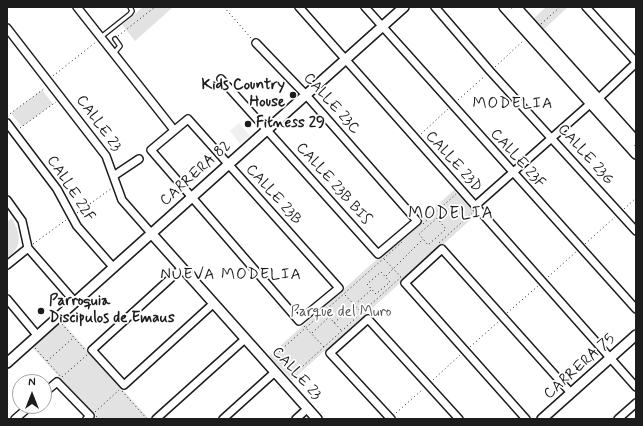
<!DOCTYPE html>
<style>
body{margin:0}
#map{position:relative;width:643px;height:426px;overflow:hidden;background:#fff;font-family:Mynerve,sans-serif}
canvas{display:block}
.frame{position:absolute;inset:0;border:8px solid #1c1c1c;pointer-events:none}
.north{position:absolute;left:12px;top:374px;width:40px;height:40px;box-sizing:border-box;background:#fff;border:1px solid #a4a4a4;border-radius:50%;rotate:0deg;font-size:11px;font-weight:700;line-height:16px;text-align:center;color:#1c1c1c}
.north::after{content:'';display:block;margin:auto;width:14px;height:18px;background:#1c1c1c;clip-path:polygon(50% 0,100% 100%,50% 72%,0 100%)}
</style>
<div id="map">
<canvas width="643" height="426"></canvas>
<div class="frame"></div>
<div class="north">N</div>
</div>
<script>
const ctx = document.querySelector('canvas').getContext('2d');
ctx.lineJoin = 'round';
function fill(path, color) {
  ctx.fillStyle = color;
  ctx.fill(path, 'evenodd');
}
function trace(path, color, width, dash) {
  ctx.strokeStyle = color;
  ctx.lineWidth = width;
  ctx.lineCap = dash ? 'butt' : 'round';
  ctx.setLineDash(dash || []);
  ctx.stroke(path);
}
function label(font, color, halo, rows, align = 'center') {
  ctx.font = font + ' Mynerve,sans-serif';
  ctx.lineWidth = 3.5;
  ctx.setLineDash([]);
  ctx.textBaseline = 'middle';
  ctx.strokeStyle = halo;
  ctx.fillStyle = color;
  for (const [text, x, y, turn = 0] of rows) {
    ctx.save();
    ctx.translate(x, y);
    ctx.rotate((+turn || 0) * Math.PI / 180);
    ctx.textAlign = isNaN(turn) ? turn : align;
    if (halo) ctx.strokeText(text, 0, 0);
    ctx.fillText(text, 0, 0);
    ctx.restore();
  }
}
fill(new Path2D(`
 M239 123 250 136 240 144 230 131Z`), '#f0f0f0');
fill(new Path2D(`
 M143 7H173L135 41 122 25Z
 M546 7H568L542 31 532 20Z
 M42 90 53 104 22 127 11 113Z
 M454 190 477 214 292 380 269 356Z
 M12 218C20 235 24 245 7 258V222Z
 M61 321 149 419H97L32 347Z`), '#e2e2e2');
const lane = new Path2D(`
 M101 37 130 14 132 11 130 7
 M114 53 120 46 115 39`);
const street = new Path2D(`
 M77 7 174 130
 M299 7 636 387
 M365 7 636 309
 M435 7 490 71 636 231
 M586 7 636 62
 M7 28 106 156 122 200 151 233
 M221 79 378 254 417 221 306 95 256 43
 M598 99 636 63
 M188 119 339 288 299 321 151 150Z
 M7 123 57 189 77 226 113 267
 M115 175 139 159
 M7 200 22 221 28 248 75 302
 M475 206 590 104
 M7 265 28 248
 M182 268 92 350 124 385 214 303
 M7 299 37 335
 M44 393 57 382 90 416 87 419
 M15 419 30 406
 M156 419 245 339
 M223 419 275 372
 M296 419 308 408
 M391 419 330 353 368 319 459 419
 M526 419 405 283 442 249 571 393
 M618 419 636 403`);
const secondary = new Path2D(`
 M504 7 636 154
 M516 7 636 141
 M151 233 317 419
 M7 363 404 7
 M542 419 636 335`);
trace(lane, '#1c1c1c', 6);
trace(street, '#1c1c1c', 10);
trace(secondary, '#1c1c1c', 12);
trace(new Path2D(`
 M224 7 251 38
 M541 24 560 7
 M118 36 155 7
 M495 67 523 41
 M53 76 96 42
 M458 100 485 76
 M7 116 45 88
 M20 128 56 102
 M421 134 448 109
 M624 209 636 198
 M77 213 112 188
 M437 218 446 229 428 245 419 234Z
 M423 224 456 194
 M439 243 472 213
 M33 244 66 220
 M585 244 615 217
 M384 259 401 277
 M381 272 390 282 376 294 367 284Z
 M386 276 423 239
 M548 277 577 251
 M345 295 363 314
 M507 313 538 286
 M334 323 371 290
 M62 324 85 350
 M304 326 324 347
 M312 333 329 317 341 330
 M470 347 498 322
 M35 348 61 377
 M273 357 402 242
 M47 361 73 338
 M62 377 88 354
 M291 377 401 277
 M433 380 460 355
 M122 391 147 419
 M95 412 119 390
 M396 413 423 389
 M96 416 99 419`), '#1c1c1c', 1, [1, 3]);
trace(lane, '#fff', 3.5);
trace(street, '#fff', 7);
trace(secondary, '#fff', 9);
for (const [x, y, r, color] of [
 [293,95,4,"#1c1c1c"],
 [248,124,4,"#1c1c1c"],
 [41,311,4,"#1c1c1c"]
]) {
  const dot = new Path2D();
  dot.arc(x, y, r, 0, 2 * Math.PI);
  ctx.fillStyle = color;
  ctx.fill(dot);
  trace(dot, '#fff', 1.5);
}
label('bold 15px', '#1c1c1c', '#fff', [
 ["Kids Country",285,86,"right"],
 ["House",285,103,"right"],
 ["Fitness 29",256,124],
 ["Parroquia",49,302],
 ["Discipulos de Emaus",49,319]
], 'left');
label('15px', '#1c1c1c', '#fff', [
 ["CALLE 23C",331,104,48],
 ["CALLE 23",98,124,54],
 ["CALLE 23G",585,155,48],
 ["CALLE 23F",517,159,48],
 ["CALLE 23D",453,162,48],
 ["CARRERA 82",196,174,-42],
 ["CALLE 23B BIS",333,184,48],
 ["CALLE 22F",70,189,57],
 ["CALLE 23B",273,195,48],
 ["CARRERA 75",580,367,-42],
 ["CALLE 23",296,374,48]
]);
label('15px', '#575757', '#fff', [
 ["Parque del Muro",341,313]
]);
ctx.letterSpacing = '1px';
label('16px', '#1c1c1c', '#fff', [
 ["MODELIA",513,105],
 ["NUEVA MODELIA",231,276]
]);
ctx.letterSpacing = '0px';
ctx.letterSpacing = '1px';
label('17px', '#1c1c1c', '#fff', [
 ["MODELIA",451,214]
]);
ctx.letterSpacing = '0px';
</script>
